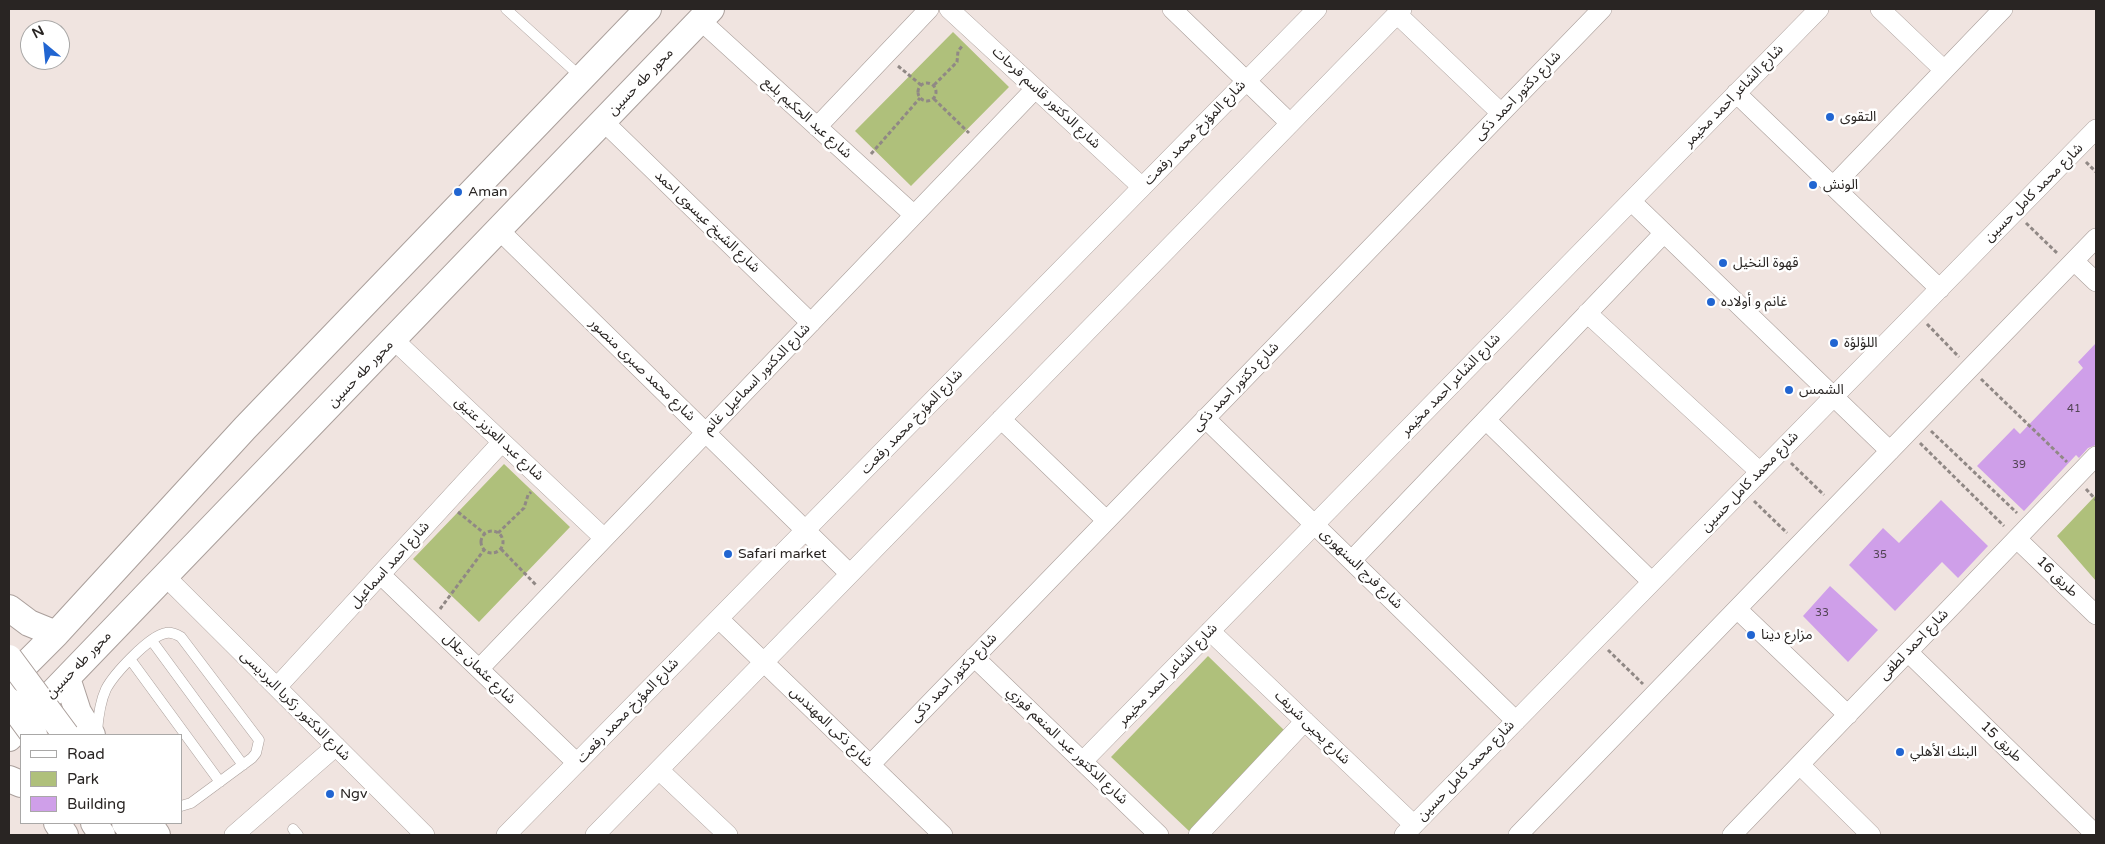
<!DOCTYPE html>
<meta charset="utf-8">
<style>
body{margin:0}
#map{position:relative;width:2105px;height:844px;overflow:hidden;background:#f0e4e0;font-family:"Varela Round",sans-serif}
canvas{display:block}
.frame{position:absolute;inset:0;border:10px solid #292523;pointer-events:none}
.legend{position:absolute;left:20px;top:734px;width:162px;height:90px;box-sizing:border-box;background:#fff;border:1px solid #a9a8a7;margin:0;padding:6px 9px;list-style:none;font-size:15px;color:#292523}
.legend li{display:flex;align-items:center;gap:10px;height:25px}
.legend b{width:25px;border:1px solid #a9a8a7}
.north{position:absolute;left:20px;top:20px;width:50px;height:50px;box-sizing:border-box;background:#fff;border:1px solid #a9a8a7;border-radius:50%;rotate:332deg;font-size:14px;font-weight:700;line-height:20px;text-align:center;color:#292523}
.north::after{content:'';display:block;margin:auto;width:18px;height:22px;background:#2165d1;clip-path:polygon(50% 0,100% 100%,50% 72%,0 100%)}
</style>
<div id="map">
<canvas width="2105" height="844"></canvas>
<div class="frame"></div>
<ul class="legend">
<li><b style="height:6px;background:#fff"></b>Road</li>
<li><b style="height:14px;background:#afc07b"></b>Park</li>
<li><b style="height:14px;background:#cf9fe9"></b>Building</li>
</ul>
<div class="north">N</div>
</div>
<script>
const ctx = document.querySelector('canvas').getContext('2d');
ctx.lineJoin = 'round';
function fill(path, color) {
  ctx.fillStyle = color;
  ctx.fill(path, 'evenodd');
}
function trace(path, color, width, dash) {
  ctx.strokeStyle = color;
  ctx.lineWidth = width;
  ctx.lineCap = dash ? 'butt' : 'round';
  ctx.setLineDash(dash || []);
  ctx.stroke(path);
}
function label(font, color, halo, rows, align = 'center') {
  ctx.font = font + ' "Varela Round","Noto Sans Arabic",sans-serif';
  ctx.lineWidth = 5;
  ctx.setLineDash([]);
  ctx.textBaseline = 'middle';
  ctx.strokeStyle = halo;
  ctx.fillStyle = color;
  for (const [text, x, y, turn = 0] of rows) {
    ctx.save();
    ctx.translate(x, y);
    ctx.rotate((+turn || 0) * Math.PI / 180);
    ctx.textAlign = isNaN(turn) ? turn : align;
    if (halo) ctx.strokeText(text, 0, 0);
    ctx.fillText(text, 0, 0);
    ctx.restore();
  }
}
fill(new Path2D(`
 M953 32 1009 87 911 186 855 131Z
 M504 464 570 527 479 622 413 559Z
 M2096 495V581L2057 536Z
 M1208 656 1285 731 1189 831 1111 757Z`), '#afc07b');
fill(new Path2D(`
 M2096 343V445L2088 448 2079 458 2076 455 2024 511 1977 466 2014 428 2020 434 2083 368 2078 362Z
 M1941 500 1988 546 1958 578 1942 562 1895 611 1849 565 1883 528 1899 543Z
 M1830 586 1878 630 1848 662 1803 616Z`), '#cf9fe9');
const lane = new Path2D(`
 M506 9 581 77
 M152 641 243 765
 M130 659 220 782
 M97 732C98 718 100 702 106 689 114 674 149 636 166 633 171 632 176 634 181 637L259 740 256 753 252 758 191 803 181 806
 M293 829 298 835`);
const street = new Path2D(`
 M949 9 1142 187
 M1172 9 1290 123
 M1880 9 1944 70
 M1397 14 1501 113
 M700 20 914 215
 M1736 93 1940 289
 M603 121 811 323
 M817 127 929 9
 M1833 186 2003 9
 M1631 201 1890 451
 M499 230 850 574
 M2074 261 2096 282
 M1587 313 1760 472
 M394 340 604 538
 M1205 418 1516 721
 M1001 419 1106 520
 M1486 420 1652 582
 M2017 539 2096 615
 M1352 560 1664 233
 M381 575 577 763
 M165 576 425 835
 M1737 609 1848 715
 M719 619 943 835
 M1210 631 1414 825
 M1908 652 2094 833
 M974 657 1159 835
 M479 669 1035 89
 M277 687 502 442
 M1083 761 1819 9
 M870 765 1602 9
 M1800 765 1871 835
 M659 770 728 835
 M234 835 336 746
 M506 835 1317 9
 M595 835 1402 9
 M1198 835 1305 721
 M1404 835 2096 129
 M1518 835 2096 238
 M1732 835 2096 456`);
const secondary = new Path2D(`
 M9 608 29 623 56 634
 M67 678 78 712 92 735
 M9 681 56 634 245 428 648 9
 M9 738 711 9
 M9 779 21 784
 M57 823 65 835
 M94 823 102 835
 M125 823 134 835
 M149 823 157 835`);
trace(lane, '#aa9f9b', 11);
trace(street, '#aa9f9b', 20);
trace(secondary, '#aa9f9b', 28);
trace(new Path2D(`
 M898 66 921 85
 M918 92a9 9 0 1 1 18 0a9 9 0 1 1-18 0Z
 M934 85 957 62 958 51 963 45
 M934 99 969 133
 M871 154 920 98
 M2086 162 2096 172
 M2026 223 2057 253
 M1927 324 1959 357
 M1981 379 2067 462
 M1931 431 2017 513
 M1920 443 2004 526
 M1791 463 1824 495
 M2086 489 2096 500
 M1754 501 1787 533
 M458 512 485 534
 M481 542a11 11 0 1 1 22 0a11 11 0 1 1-22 0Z
 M498 533 524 508 528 495 531 492
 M501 549 537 586
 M440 609 484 550
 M1608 650 1643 684`), '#908885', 3, [4, 2.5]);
trace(lane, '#fff', 10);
trace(street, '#fff', 19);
trace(secondary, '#fff', 26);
const secondaryBridge = new Path2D(`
 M9 658 66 735
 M9 701 34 735`);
trace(secondaryBridge, '#aa9f9b', 28, []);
trace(secondaryBridge, '#fff', 26);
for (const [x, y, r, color] of [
 [1830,117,5,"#2165d1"],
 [1813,185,5,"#2165d1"],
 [458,192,5,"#2165d1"],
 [1723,263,5,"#2165d1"],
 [1711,302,5,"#2165d1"],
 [1834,343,5,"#2165d1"],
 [1789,390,5,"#2165d1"],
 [728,554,5,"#2165d1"],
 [1751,635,5,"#2165d1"],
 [1900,752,5,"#2165d1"],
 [330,794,5,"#2165d1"]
]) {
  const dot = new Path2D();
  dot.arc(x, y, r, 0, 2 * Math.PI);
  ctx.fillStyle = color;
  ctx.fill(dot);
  trace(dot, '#fff', 2);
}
label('11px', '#524454', null, [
 ["41",2074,409],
 ["39",2019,465],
 ["35",1880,555],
 ["33",1822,613]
]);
label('14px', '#292523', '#fff', [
 ["محور طه حسين",641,82,-46],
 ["شارع دكتور احمد ذكى",1518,96,-46],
 ["شارع الشاعر احمد مخيمر",1734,96,-46],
 ["شارع الدكتور قاسم فرحات",1046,98,43],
 ["شارع عبد الحكيم بلبع",807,118,42],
 ["شارع المؤرخ محمد رفعت",1195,133,-46],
 ["شارع محمد كامل حسين",2034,193,-45],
 ["شارع الشيخ عيسوى احمد",707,222,44],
 ["شارع محمد صبرى منصور",642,370,44],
 ["محور طه حسين",361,374,-46],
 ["شارع الدكتور اسماعيل غانم",757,379,-46],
 ["شارع الشاعر احمد مخيمر",1451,385,-46],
 ["شارع دكتور احمد ذكى",1236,387,-46],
 ["شارع المؤرخ محمد رفعت",912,422,-46],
 ["شارع عبد العزيز عتيق",499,439,43],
 ["شارع محمد كامل حسين",1750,482,-46],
 ["شارع احمد اسماعيل",390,565,-48],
 ["شارع فرج السنهورى",1361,569,44],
 ["طريق 16",2057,577,44],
 ["شارع احمد لطفى",1914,645,-46],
 ["محور طه حسين",79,665,-46],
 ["شارع عثمان جلال",479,669,44],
 ["شارع الشاعر احمد مخيمر",1168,675,-46],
 ["شارع دكتور احمد ذكى",954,678,-46],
 ["شارع الدكتور زكريا البرديسى",295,706,45],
 ["شارع المؤرخ محمد رفعت",628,711,-46],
 ["شارع ذكى المهندس",831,727,44],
 ["شارع يحيى شريف",1312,728,44],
 ["طريق 15",2001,742,44],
 ["شارع الدكتور عبد المنعم فوزي",1067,746,44],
 ["شارع محمد كامل حسين",1466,771,-46]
]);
label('14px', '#292523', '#fff', [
 ["التقوى",1840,117],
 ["الونش",1823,185],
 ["Aman",468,192],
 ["قهوة النخيل",1733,263],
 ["غانم و أولاده",1721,302],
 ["اللؤلؤة",1844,343],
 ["الشمس",1799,390],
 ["Safari market",738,554],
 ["مزارع دينا",1761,635],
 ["البنك الأهلي",1910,752],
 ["Ngv",340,794]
], 'left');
</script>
